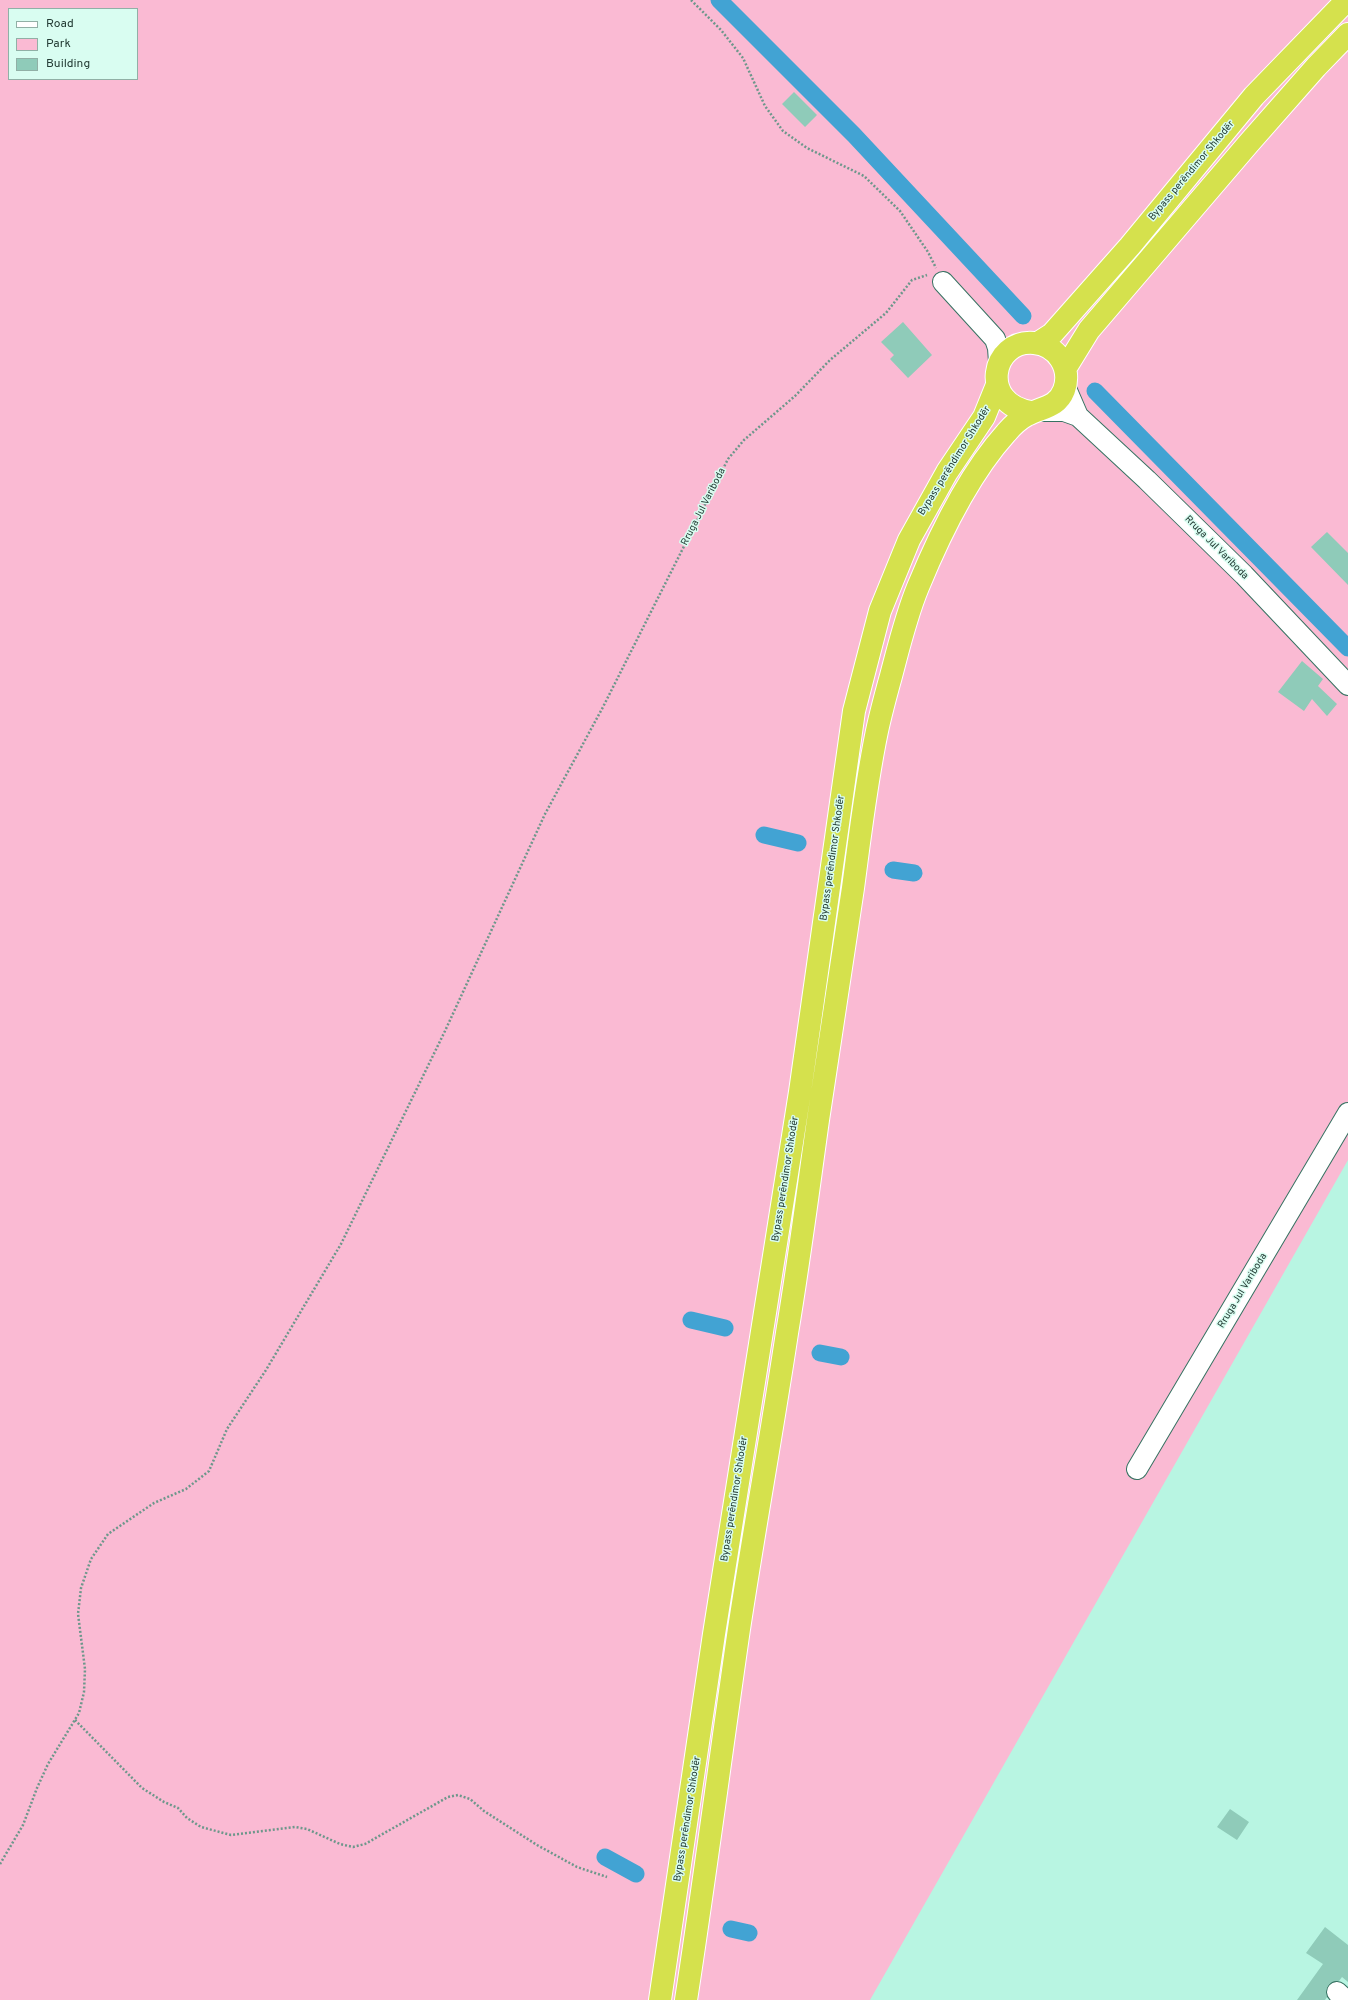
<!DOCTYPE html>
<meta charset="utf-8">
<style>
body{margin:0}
#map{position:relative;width:1348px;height:2000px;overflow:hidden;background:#b8f5e2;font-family:Overpass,sans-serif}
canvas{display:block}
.legend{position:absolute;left:8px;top:8px;width:130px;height:72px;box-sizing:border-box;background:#d9fdf1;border:1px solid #91b0a6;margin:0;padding:5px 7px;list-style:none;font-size:12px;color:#243c35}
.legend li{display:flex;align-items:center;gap:8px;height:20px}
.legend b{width:20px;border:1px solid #91b0a6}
</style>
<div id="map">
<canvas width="1348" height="2000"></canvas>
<ul class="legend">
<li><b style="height:5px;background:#fff"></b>Road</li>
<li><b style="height:11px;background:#fabad3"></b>Park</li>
<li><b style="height:11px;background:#8fcbb9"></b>Building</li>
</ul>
</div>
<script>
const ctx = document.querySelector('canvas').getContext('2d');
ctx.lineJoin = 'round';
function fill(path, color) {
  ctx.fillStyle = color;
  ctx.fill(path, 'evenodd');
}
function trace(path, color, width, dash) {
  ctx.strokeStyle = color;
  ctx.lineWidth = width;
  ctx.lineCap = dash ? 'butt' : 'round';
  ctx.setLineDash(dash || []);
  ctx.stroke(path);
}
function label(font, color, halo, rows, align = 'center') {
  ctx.font = font + ' Overpass,sans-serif';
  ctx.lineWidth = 3;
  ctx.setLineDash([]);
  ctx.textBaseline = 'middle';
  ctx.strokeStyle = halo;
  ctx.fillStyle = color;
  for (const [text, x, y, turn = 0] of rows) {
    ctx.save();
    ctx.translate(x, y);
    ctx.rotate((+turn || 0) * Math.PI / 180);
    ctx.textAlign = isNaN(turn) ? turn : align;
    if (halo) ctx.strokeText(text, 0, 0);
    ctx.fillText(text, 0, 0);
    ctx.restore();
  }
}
fill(new Path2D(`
 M0 0H1348V1160L870 2000H0ZM9 9H137V79H9Z`), '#fabad3');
trace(new Path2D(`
 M719 0 854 135 1023 316
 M1095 391 1348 648
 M764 835 798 843
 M893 870 914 873
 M691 1320 725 1328
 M820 1353 841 1357
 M605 1857 636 1874
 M731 1929 749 1933`), '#42a3d3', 17);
fill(new Path2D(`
 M794 92 817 115 805 127 782 104Z
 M903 322 932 355 908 378 890 359 894 355 881 342Z
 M1327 532 1348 553V585L1311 547Z
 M1302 661 1323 679 1318 686 1337 704 1327 716 1312 699 1304 711 1278 692Z
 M1230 1809 1249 1822 1237 1840 1217 1827Z
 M1325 1927 1348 1945V1982L1342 1977 1339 1981 1329 1984 1326 1989 1327 1997 1325 2000H1297L1323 1964 1306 1953Z`), '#8fcbb9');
const minor = new Path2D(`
 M943 282 995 339 998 348 999 362
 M1042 411H1064L1078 416 1065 386
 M1078 416 1147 480 1244 575 1348 685
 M1137 1469 1348 1113
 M1337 1992 1346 2000`);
const highway = new Path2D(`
 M1038 343 1052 334 1130 246 1254 96 1347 0
 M1065 369 1089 330 1249 143 1316 67 1348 34
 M660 2000 714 1634 800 1092 854 711 880 611 909 540 947 472 984 417 997 385
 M686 2000C705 1877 721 1753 739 1629 754 1530 772 1432 787 1333 799 1262 808 1191 818 1120 829 1043 842 965 853 888 860 836 866 783 877 731 881 712 886 694 891 676 899 646 906 616 918 587 939 536 969 474 1006 433 1012 426 1019 419 1027 415 1042 407 1057 408 1064 390 1072 368 1057 345 1034 343 991 339 979 404 1031 412`);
trace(minor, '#377262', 22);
trace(highway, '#fff', 24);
trace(new Path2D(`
 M691 0 721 30 743 58 765 106 783 131 807 148 864 176 900 211 928 252 936 268
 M75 1720 142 1788 164 1802 178 1808 187 1818 201 1827 231 1835 295 1827 307 1829 340 1844 353 1847 365 1844 448 1797 458 1795 470 1799 484 1811 537 1845 577 1867 607 1877
 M0 1864 23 1825 37 1788 48 1764 79 1713 84 1692 85 1669 78 1614 81 1588 91 1559 108 1534 154 1503 186 1489 209 1471 227 1429 266 1370 341 1244 445 1031 545 814 603 707 728 459 744 440 795 396 830 360 886 313 912 280 927 275`), '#6d978b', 2.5, [2, 2]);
trace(minor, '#fff', 20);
trace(highway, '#d5e14d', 22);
label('10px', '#243c35', '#d9fdf1', [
 ["Bypass perëndimor Shkodër",1192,171,-50],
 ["Bypass perëndimor Shkodër",955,461,-58],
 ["Rruga Jul Variboda",704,507,-63],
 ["Rruga Jul Variboda",1216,548,45],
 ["Bypass perëndimor Shkodër",833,858,-82],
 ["Bypass perëndimor Shkodër",786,1179,-81],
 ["Rruga Jul Variboda",1243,1291,-59],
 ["Bypass perëndimor Shkodër",735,1499,-81],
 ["Bypass perëndimor Shkodër",688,1819,-81]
]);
</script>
